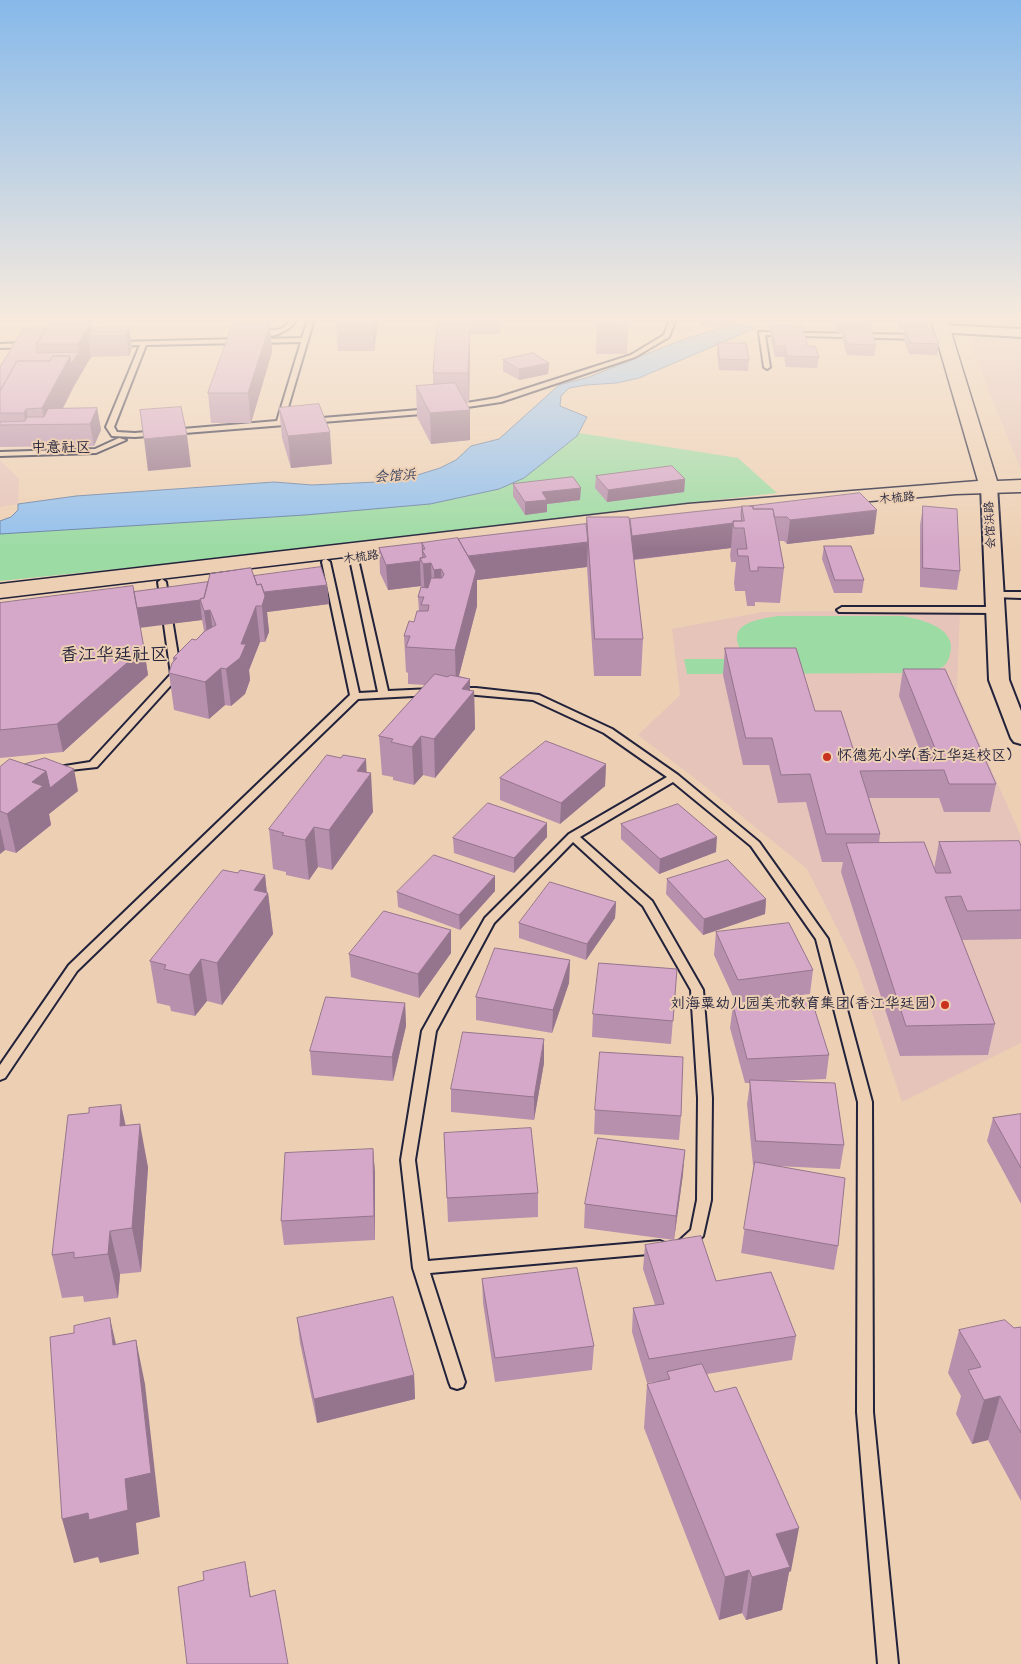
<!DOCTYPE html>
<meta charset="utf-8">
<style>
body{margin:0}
canvas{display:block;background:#edd0b4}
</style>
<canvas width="1021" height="1664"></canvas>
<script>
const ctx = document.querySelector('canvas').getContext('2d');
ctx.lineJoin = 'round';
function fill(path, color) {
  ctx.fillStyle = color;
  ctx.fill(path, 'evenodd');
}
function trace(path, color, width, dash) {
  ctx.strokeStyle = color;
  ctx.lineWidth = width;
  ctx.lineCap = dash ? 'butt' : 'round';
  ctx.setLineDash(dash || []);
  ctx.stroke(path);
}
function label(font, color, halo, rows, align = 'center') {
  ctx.font = font + ' "Architects Daughter","LXGW WenKai TC",sans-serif';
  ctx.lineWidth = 4;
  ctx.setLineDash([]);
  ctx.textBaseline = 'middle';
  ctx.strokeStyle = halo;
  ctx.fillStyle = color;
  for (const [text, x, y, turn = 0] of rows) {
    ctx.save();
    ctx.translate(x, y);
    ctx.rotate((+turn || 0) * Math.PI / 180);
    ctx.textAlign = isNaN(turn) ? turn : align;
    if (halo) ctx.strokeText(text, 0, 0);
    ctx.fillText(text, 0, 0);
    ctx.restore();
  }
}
fill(new Path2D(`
 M962 316H1021V329L966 327Z
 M966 334 1021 336V470Z
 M0 460 19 479 18 504 0 507Z
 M831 611 960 613 957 692 1021 836V1043L902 1102 857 968 807 869 697 780 638 735 680 695 672 629 762 612Z`), '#e6c4ba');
fill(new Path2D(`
 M579 433 738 458 777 493 146 566 0 581V534L305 515 430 504 499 489 524 478 577 436Z
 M778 616H902C919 619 952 626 951 648 950 655 949 661 944 666 939 670 928 671 921 673L687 674 684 659H747C721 626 751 620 778 616Z`), '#9cdba4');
const water = new Path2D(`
 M735 324 756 328 639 378 617 383 586 385 569 388 561 396 560 406 587 417 577 436 524 478 499 489 430 504 305 515 0 534V521L11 517 18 510V504L76 496 274 482 312 485 398 481 440 468 456 460 471 446 499 439 559 385 589 377 682 340Z`);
fill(water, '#93c0ed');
trace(water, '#6681a6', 1);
const lane = new Path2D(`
 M292 316H298C292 332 267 342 252 333 266 325 283 339 292 316Z
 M309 316H315L284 421 294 420 298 422 297 424 135 437 112 436 106 427 140 345 117 346 114 344 117 342 241 339 244 341 241 343 146 345 114 427 117 432 135 433 277 421 301 342 257 343 254 341 257 339 302 338Z
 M671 316H677L669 337 635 357 501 402 454 409 450 407 454 405 497 398 631 355 664 335Z
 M759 332 918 335 921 337 918 339 765 335 770 367 767 369 764 367Z
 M0 344 28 343 31 345 28 347 0 348Z
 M431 409H434V413L310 423 306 421 310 419Z
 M119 438 126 440 96 453 0 456V452L95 449Z
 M354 556 358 559 388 691 432 689 437 692 432 695 358 699 77 971 5 1078 0 1080V1065L69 965 350 695 322 562 323 560 326 559 330 562 359 693 378 692 350 559Z
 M162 579 166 582 181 674 97 767 52 772 51 770 52 768 90 762 171 674 158 582Z
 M995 592H1021V598L992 597V593Z
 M842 607H996L1001 610 996 613 839 612 837 610Z
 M458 688H476L539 695 612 729 678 775 759 842 828 939 872 1102 873 1412 898 1664H878L857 1412 858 1102 816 939 751 846 673 782 580 837 652 901 703 990 712 1098 711 1200 703 1236 690 1249 681 1252 676 1250 673 1246 676 1242 680 1240 691 1230 697 1200 698 1098 691 990 643 906 573 842 494 923 436 1031 415 1160 428 1261 660 1241 665 1243 668 1247 665 1251 660 1253 430 1273 465 1382 463 1387 457 1389 451 1387 449 1382 413 1268 401 1160 422 1031 485 918 569 834 667 777 604 733 533 700 454 693 453 691 454 689Z`);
const street = new Path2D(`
 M942 325 1021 329V337L937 332 935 329 937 326Z
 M989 481 995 483 997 486 1009 680 1021 711V744L1014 742 1011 738 989 680 981 486 983 483Z`);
const secondary = new Path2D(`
 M930 316H946L997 481 1021 480V492L956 494 688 516 0 598V584L688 504 978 481Z`);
trace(lane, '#22223b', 4);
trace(street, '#22223b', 4);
trace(secondary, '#22223b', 3);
fill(lane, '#edd0b4');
fill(street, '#edd0b4');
fill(secondary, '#edd0b4');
fill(new Path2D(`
 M72 316H104L103 319 72 318Z
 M379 316 374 351H338L336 323Z
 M466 316H501L499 334H470V351L469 403H466L470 410V440L431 444 417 417 416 386 433 385V373L467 322Z
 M597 316 628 326 627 354H596Z
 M700 316H734L733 327 701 326Z
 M833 316H869L871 324V329L876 345 874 356 847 355 842 339 843 334 837 333Z
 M895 316H927L929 320 927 328 939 344 937 355 909 354 903 338 904 330H900Z
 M270 324 272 352 251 423H211L208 393Z
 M771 325 808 346 819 357 817 368 786 367 784 357H775L770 336Z
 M129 327 132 348 129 356 91 357 74 386 63 408H97L101 430 94 446 0 447V367L23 329 92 330Z
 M718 343 749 360 748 371 719 370 717 354Z
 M503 360 549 363 548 374 519 380 503 371Z
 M279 408 332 464 291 468 282 438Z
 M596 476 685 479 684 492 607 502 595 488Z
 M513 484 580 500 547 504V512L525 515 513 496Z
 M923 506 960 571 957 590 920 587V525Z
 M742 507 874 534 787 544 784 541H779L784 568 780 603 755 602V606H747L745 591H735L734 583 736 562H731L730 555 731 548 634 560 643 639 641 676H594L587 567 477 580V606L459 676 470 679V691H474L475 729 435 778 423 775 414 785 393 780V777L382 775 379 736 425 685 408 684V673L406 672 404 636 414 622 419 611 418 597 421 586 388 590 380 573 379 548 586 524 587 517 630 519Z
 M824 546 864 580 862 593H834L822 559Z
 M254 576 327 585 329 604 267 612 269 632 265 642H260L249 670 250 680 245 694 231 706 225 705 209 719 174 710 169 673 173 662V658L196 640 204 631 202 620 140 627 148 675 63 752 0 758V603L134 592Z
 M725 648 815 711 856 758H923L899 696 903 669 996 784 990 812H944L939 798H869L880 834 879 843 934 869 939 842 1021 846V939L962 940 995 1024 988 1055 900 1056 841 872 843 862H822L806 802 778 803 769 765H743L723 675Z
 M606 764 605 786 560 824 500 800V778Z
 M0 767 78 791 49 814 51 825 16 853 5 850 0 854Z
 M366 773 373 812 332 870 318 867 309 880 286 875V872L273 869 269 829Z
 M621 824 716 852 659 874 621 839Z
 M547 837 514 873 454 853 453 838Z
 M238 873 265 875 267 893H268L273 934 222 1005 207 1001 195 1016 171 1011 170 1006 157 1003 150 961Z
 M495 876V891L460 930 398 907 397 892Z
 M667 879 766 899 765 914 703 935 666 894Z
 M616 902 615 918 586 960 519 938V923Z
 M451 930V953L419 998 351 977 349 954Z
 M716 932 813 970 810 994 736 1003 714 955Z
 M570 960 569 983 552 1033 476 1020V997Z
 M677 969 671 1044 592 1037 593 1014Z
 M405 1003 406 1026 393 1081 312 1075 310 1051Z
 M733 1005 829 1055 826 1079 777 1081 844 1145 840 1169 776 1166 838 1246 834 1270 741 1253 754 1165H753L747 1104 750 1083H745L730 1028Z
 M544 1063 534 1120 451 1112V1089Z
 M121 1105 126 1126 148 1167 141 1272 120 1274 118 1298 84 1302 83 1296 62 1298 52 1255 89 1113Z
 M595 1110 681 1116 679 1140 594 1134Z
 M1021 1114V1204L987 1141 993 1118Z
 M444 1133 538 1193V1217L448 1222Z
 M373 1149 375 1173V1240L284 1245 281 1221Z
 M683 1174 674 1240 584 1228 585 1204Z
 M645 1245 716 1281 796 1336 792 1360 707 1374 791 1571 789 1572 782 1610 746 1620 742 1613 719 1620 644 1428 647 1384 660 1381 647 1383 632 1332 633 1308 655 1305 643 1269Z
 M482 1279 594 1346 592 1370 495 1382 483 1303Z
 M297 1318 414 1375 415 1399 317 1423 300 1343Z
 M1021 1327V1501L988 1440 972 1444 956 1414 961 1396 948 1373 959 1330 1014 1328Z`), '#b790ad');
fill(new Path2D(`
 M373 316H379L374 351 372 323Z
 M499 316H501L499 334Z
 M91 321 93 336H88L91 357 74 386 71 364 79 352 78 344Z
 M470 322V351L469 403 468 373Z
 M270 324 272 352 251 423 248 393Z
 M129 327 132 348 129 356 126 336Z
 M70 356 74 386 55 424H45L42 408Z
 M549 363 548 374 519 380V369Z
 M97 408 101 430 94 446 90 424Z
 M26 409 29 424H26L24 413Z
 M470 410V440L431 444 430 413Z
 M330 432 332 464 291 468 288 436Z
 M187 435 191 467 148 471 144 439Z
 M685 479 684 492 607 502 608 490Z
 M581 488 580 500 547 504V512L525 515V502L542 492Z
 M877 510 874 534 787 544 790 520Z
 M733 523 731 548 629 560 630 536Z
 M588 542 587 567 477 580V606L456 687 455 650 463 557Z
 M426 557 441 569 442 604 435 605 434 570 431 563 432 598 425 599 423 564 422 561Z
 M420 561 421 586 388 590 386 565Z
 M327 585 329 604 267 612 269 632 265 642 262 606 256 593Z
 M200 600 202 620 139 628 136 608Z
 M256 606 260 642 249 670 250 680 245 694 231 706 226 669 241 644Z
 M210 610 215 646 209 647 204 611Z
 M144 648 148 675 63 752 57 724Z
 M221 668 225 705 209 719 205 682Z
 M470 679V696L474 691 475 729 435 778 434 739 462 689Z
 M421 736 423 775 414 785 412 747Z
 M366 759 367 779 371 773 373 812 332 870 329 830 357 771Z
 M606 764 605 786 560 824 561 803Z
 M74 769 78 791 49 814 51 825 16 853 7 814 32 782 46 771Z
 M547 823V837L514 873V858Z
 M0 827 5 850 0 854Z
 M314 827 318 867 309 880 305 840Z
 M717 837 716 852 659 874 660 859Z
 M265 875 267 895 268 893 273 934 222 1005 217 963 254 890Z
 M495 876V891L460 930 459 915Z
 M766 899 765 914 703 935 704 919Z
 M616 902 615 918 586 960 587 944Z
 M451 930V953L419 998 418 974Z
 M201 959 207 1001 195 1016 189 975Z
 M570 960 569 983 552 1033 553 1010Z
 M405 1003 406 1026 393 1081 392 1057Z
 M544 1039V1063L534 1120V1097Z
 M121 1105 130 1148 120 1126Z
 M140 1124 148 1167 141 1272 132 1228Z
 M373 1149 375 1173V1240L374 1216Z
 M685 1150 683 1174 674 1240 676 1216Z
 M110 1231 120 1274 118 1298 108 1254Z
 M110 1318 120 1362 113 1345Z
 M136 1340 145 1384 160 1517 136 1523 139 1554 100 1563 98 1557 74 1563 62 1519Z
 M414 1375 415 1399 317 1423 314 1399Z
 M1000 1396 988 1440 972 1444 984 1400Z
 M799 1528 791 1571 789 1572 782 1610 746 1620 752 1577 776 1534Z
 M245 1562 252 1605 250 1597Z
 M749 1570 742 1613 719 1620 725 1577Z`), '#95758d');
const building = new Path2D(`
 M337 316H373L372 323H336Z
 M597 316H628V326L597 325Z
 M837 316H869L871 324 839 323Z
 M901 316H927L929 320 902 319Z
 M91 321 78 344H36L51 322Z
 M470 322 468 373H433L437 323Z
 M233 324H270L248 393H208Z
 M771 325 802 326 808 346H815L819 357 787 356 785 346H776Z
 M129 327 126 336H88L93 328Z
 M46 328 36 344 37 353 79 352 71 364 70 356H53L50 361H17L0 391V367L23 329Z
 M905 328H932L939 344 911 343Z
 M843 329H871L876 345 848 344Z
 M718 343H746L749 360 720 359Z
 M533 353 549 363 519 369 503 360Z
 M53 356H70L42 408 26 409 24 413H0V391L17 361H50Z
 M455 383 470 410 430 413 416 386Z
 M319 404 330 432 288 436 279 408Z
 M181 407 187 435 144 439 140 410Z
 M97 408 90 424 0 425V422L25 421 27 417H44L48 409Z
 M672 466 685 479 608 490 596 476Z
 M573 477 581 488 542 492 547 500 525 502 513 484Z
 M860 493 877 510 790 520 787 517H774L773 509H753V506H750Z
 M742 506H753V509H773L784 568 758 567V571H750L748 556H738L737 549H747L744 528H734L733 521H744Z
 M923 506 957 509 960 571 923 568Z
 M742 507 741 515 742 521H733V523L632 536 630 519Z
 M587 517H629L643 639H595Z
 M586 524 588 542 468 556 458 539Z
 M458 538 476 571 455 650 406 647 410 636H404L409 621 414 622 417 611H428L429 605H421L424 597H418L421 587 428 588 431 578H442L444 574 441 569 434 570 431 563 423 564 420 558 426 557 422 550 425 549 422 543Z
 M422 543 423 558H420V561L386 565 379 548Z
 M824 546H851L864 580H835Z
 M321 567 327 585 264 592 261 584 257 585 254 576Z
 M251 568 257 585 261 584 265 596 262 606H256L241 644H246L240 658 226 669 221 668 205 682 169 673 172 663 177 658H173L192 639 196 640 205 631 216 625 210 610 204 611 200 599 204 598 210 574Z
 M208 582 204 598 200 599V600L137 608 134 592Z
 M133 586 144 648 57 724 0 730V603Z
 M725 648H796L815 711H841L856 758H939L903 669H945L996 784H949L944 770 860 771 880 834H826L810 774 781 775 772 738H746Z
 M435 674 448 677 450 675 470 679 462 689 474 691 434 739 421 736 412 747 391 742 393 739 379 736Z
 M546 741 606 764 561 803 500 778Z
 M327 755 341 758 343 755 366 759 357 771 371 773 329 830 314 827 305 840 282 835 284 833 269 829Z
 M45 758 74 769 50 788 46 771 25 764Z
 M10 759 46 771 32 782 43 786 7 814 0 811V767Z
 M488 803 547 823 514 858 453 838Z
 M678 804 717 837 660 859 621 824Z
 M1019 841 1021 846V910L967 911 961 896 945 897 995 1024 906 1026 846 843 924 842 936 873H951L939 842Z
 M434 855 495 876 459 915 397 892Z
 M728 860 766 899 704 919 667 879Z
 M223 870 238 873 240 870 265 875 254 890 268 893 217 963 201 959 189 975 164 969 166 965 150 961Z
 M550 882 616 902 587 944 519 923Z
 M384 911 451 930 418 974 349 954Z
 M789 923 813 970 738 980 716 932Z
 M495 948 570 960 553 1010 476 997Z
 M599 963 677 969 673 1021 593 1014Z
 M326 997 405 1003 392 1057 310 1051Z
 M812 1001 829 1055 747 1059 733 1005Z
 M463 1032 544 1039 534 1097 451 1089Z
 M600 1052 683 1057 681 1116 595 1110Z
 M750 1080 835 1083 844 1145 756 1141Z
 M121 1105 120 1126 140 1124 132 1228 110 1231 108 1254 74 1258V1252L52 1255 68 1115 89 1113V1108Z
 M1021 1114V1168L993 1118Z
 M531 1128 538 1193 447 1198 444 1133Z
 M598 1138 685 1150 676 1216 585 1204Z
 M373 1149 374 1216 281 1221 285 1153Z
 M755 1162 845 1178 838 1246 744 1229Z
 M701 1236 716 1281 771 1272 796 1336 649 1359 633 1308 664 1304 645 1245Z
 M577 1268 594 1346 495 1358 482 1279Z
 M393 1297 414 1375 314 1399 297 1318Z
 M110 1318 113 1345 136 1340 151 1473 125 1479 128 1510 89 1520 88 1513 62 1519 50 1337 74 1333V1326Z
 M1005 1320 1014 1328 1021 1327V1433L1000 1396 984 1400 968 1370 981 1367 959 1330Z
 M702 1364 715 1392 736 1387 799 1528 776 1534 790 1567 752 1577 749 1570 725 1577 647 1384 670 1379 667 1372Z
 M245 1562 250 1597 275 1590 288 1664H187L178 1587 204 1580 203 1572Z`);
fill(building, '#d5a7c9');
trace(building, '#95758d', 1);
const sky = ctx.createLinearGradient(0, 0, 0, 549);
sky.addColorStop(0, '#86b9ea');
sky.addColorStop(0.58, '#f7eadd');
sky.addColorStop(1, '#f7eadd00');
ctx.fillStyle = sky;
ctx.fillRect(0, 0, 1021, 549);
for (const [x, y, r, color] of [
 [827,757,5,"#c8321e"],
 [945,1005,5,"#c8321e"]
]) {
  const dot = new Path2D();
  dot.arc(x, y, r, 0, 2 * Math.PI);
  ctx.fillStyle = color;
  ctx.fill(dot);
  trace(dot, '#edd0b4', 2);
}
label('12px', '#22223b', '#edd0b4', [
 ["木梳路",897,499,-5],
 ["会馆浜路",991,525,-93],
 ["木梳路",361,558,-7]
]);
label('italic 14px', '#39425f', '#edd0b4', [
 ["会馆浜",395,477,-4]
]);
label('15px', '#22223b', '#edd0b4', [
 ["中意社区",61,449]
]);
label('15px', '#22223b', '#edd0b4', [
 ["怀德苑小学(香江华廷校区)",837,757],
 ["刘海粟幼儿园美术教育集团(香江华廷园)",935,1005,"right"]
], 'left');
label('18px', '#22223b', '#edd0b4', [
 ["香江华廷社区",114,656]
]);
</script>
